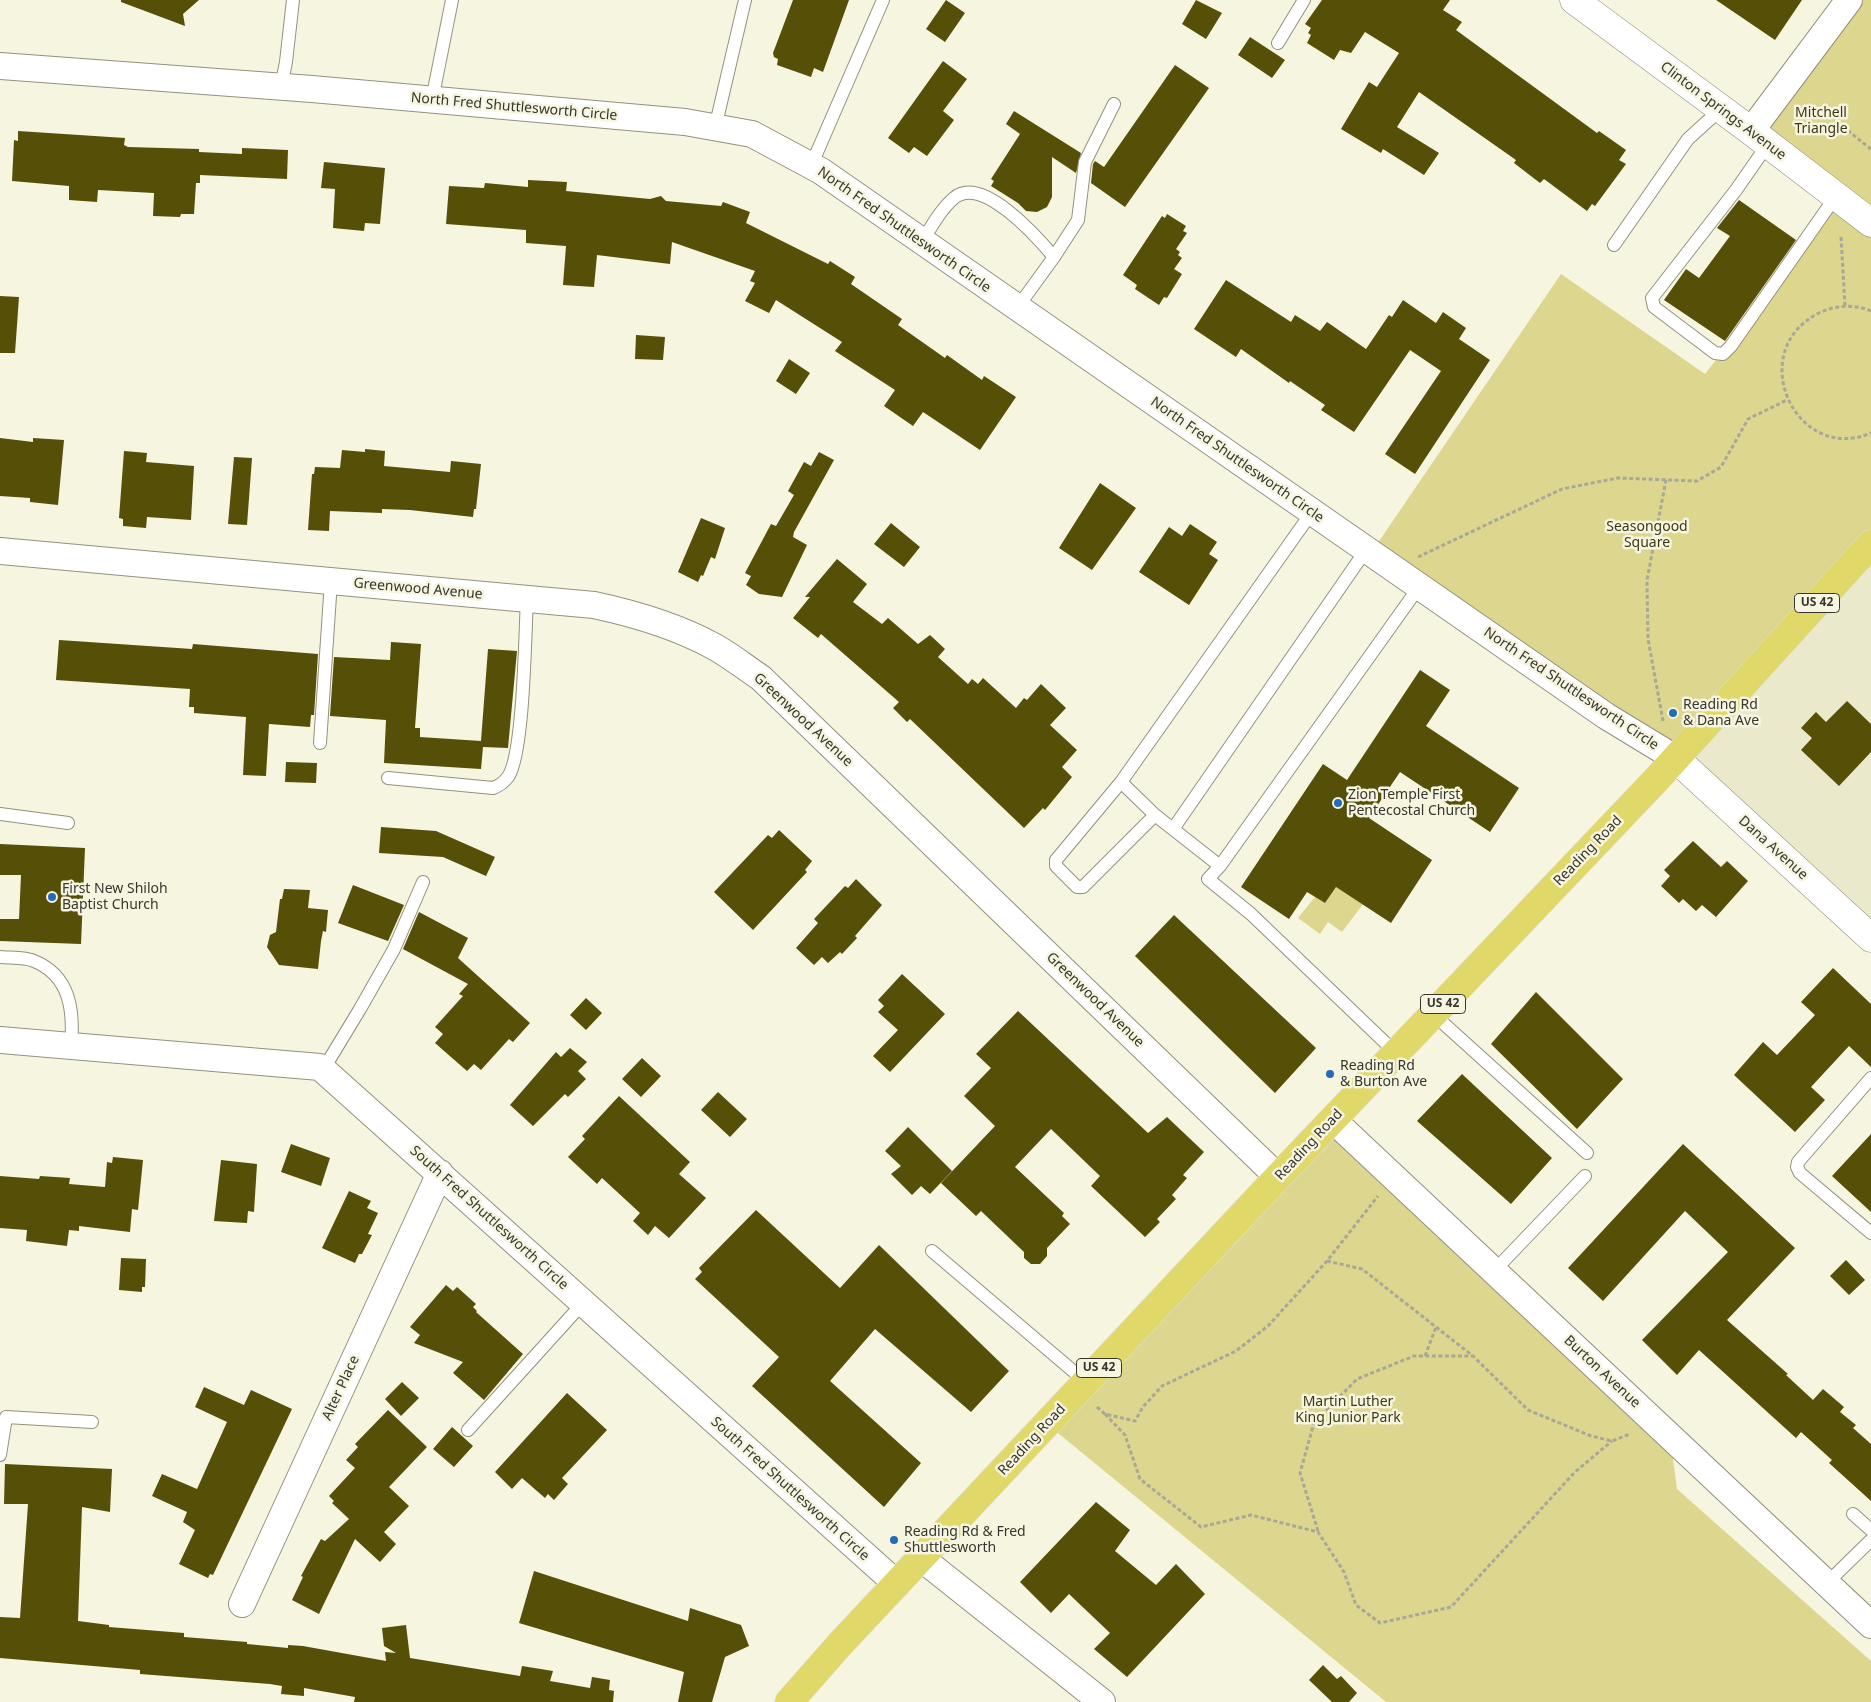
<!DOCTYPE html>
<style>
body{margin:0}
canvas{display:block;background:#f6f5e0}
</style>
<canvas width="1871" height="1702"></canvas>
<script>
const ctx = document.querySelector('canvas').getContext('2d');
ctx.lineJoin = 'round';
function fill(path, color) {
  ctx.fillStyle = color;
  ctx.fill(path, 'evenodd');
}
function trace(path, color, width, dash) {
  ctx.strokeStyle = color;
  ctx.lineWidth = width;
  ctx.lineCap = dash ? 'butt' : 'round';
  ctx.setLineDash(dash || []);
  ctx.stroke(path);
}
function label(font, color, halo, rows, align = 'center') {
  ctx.font = font + ' "Noto Sans",sans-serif';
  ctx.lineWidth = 5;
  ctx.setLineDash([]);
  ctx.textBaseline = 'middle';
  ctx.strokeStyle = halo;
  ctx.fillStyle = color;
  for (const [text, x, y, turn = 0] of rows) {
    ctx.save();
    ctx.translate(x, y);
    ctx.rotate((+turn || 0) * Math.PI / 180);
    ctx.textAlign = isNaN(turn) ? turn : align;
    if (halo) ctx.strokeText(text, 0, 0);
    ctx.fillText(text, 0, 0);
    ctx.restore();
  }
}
fill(new Path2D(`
 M1871 544V938L1699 781 1691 742Z`), '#eae9cc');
fill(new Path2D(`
 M1849 0H1871V545L1675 758 1371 553 1561 274 1705 374 1841 201 1751 131Z
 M1336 887 1363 904 1342 932 1328 922 1320 934 1298 918 1315 897 1325 903Z
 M1333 1120 1670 1436 1677 1489 1871 1661V1702H1386L1047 1424Z`), '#dcd68e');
fill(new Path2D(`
 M121 0H199L183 14 185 26 121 2Z
 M793 0H849L823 72 814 68 811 77 777 65 778 59 774 57 773 53Z
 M946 0 965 13 945 42 926 29Z
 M1196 0 1222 13 1206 39 1182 24Z
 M1322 0H1450L1443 10 1462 22 1456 30 1597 133 1599 131 1626 150 1619 160 1626 164 1595 206 1592 204 1587 211 1544 179 1540 183 1514 163 1516 160 1419 92 1397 127 1439 153 1424 175 1383 149 1381 153 1341 129 1369 82 1377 87 1399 53 1365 32 1351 53 1340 50 1334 60 1307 43 1311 35 1308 33 1311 28 1305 24Z
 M1716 0H1802L1775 40Z
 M1250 37 1285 60 1272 78 1238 55Z
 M943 61 967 79 943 111 954 120 927 156 914 147 909 153 888 138Z
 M1175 65 1209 88 1125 207 1091 183 1093 164 1095 161 1104 167Z
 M1014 111 1081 153 1076 173 1052 157V197L1047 207 1037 212 1026 211 1018 203 991 186 994 181 991 179 1020 134 1006 124Z
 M18 131 125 138 124 145 128 147 199 149V152L242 154V148L288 150 287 179 200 175V183H196L194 214H181L180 217 153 216 154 193 98 190 97 202 69 200V186L12 181 14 140 18 141Z
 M324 162 385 168 380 224 365 223 364 231 333 228 335 189 321 188Z
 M528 180 567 182 566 191 650 199 661 196 666 201 721 206 723 202 750 212 746 223 828 264 830 261 855 277 851 284 902 319 898 325 945 358 947 355 982 380 984 376 1016 397 980 450 923 412 913 426 884 406 895 390 835 351 842 342 776 300 769 313 745 301 755 283 750 281 755 271 672 242 670 264 597 255 594 287 563 285 566 246 526 243V230L446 224 449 186 484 188 485 183 528 187Z
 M1739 200 1796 240 1725 341 1664 300 1686 269 1699 278 1730 236 1717 228Z
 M1167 214 1186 226 1183 231 1187 233 1176 249 1180 252 1178 255 1182 258 1174 269 1182 274 1167 298 1164 297 1159 305 1135 289 1137 285 1123 275 1162 216 1165 218Z
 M1226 280 1291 322 1295 315 1320 331 1327 322 1366 349 1389 315 1392 317 1403 300 1436 323 1443 312 1466 328 1459 339 1490 360 1415 474 1385 454 1441 371 1410 350 1354 432 1321 410 1325 405 1290 381 1289 383 1241 349 1236 357 1194 329Z
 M0 296 19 297 15 353H0Z
 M636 335 665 337 663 360 635 359Z
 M789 359 810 373 796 394 776 381Z
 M0 438 33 442V438L64 440 58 505 30 502V498L0 496Z
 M365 449 385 451 384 466 450 472 451 461 481 464 476 509H474L473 517 410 510 382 509V513L330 511 329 531 308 530 312 474H314L315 467 340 468 342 450 365 452Z
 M124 451 147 453 146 462 194 466 191 520 147 517 146 528 123 526V519L119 518Z
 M819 452 834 460 794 532 793 537 807 545 782 597 759 594 746 585 751 576 745 573 771 524 776 526 794 495 788 491 804 462 811 466Z
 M234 457 252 458 247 525 228 524Z
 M1100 483 1136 508 1092 570 1059 548Z
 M701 518 725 528 715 559 711 557 703 576 701 575 698 582 678 572Z
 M891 523 920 547 904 567 874 544Z
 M1190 524 1217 542 1209 554 1218 560 1189 605 1139 572 1169 527 1182 536Z
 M837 559 867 584 853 602 882 624 888 618 918 644 930 635 945 649 938 657 968 684 972 679 978 684 983 678 1016 708 1024 698 1027 700 1041 684 1066 708 1050 725 1077 750 1062 767 1072 777 1045 810 1043 808 1024 828 910 719 907 722 893 708 899 702 821 634 818 638 793 618 810 597H805Z
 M59 640 192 649 193 644 318 654 314 715H311L310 727 269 724 266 776 243 775 246 717 194 713V707H189L190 689 56 680Z
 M391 642 421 644 415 728H420V737L481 741 488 649 517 651 508 748 483 747 481 769 384 763 386 720 330 716 334 657 390 660Z
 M1420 670 1450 690 1426 726 1519 788 1490 832 1400 772 1369 818 1432 860 1391 923 1336 887 1325 903 1307 892 1289 919 1241 887 1323 764 1347 780Z
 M1847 701 1871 724V752L1839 786 1801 750 1812 738 1801 728 1816 712 1826 722Z
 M286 762 317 763 316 783 285 782Z
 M381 827 436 831 495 857 486 876 443 857 379 853Z
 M779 830 812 861 805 870 807 872 753 930 714 892 768 835 772 838Z
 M1693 841 1721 867 1727 861 1748 881 1716 917 1702 905 1696 911 1683 899 1679 903 1661 886 1670 876 1664 870Z
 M0 844 85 848 81 944 0 941V919H19L21 875H0Z
 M856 879 882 905 855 936 857 938 842 954 840 952 828 963 822 957 814 965 796 948 818 923 814 919 845 886 848 888Z
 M353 885 404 905 388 941 338 923Z
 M284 889 310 890 308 908 328 910 326 932 323 931 321 941 318 969 279 965 267 947 270 935 276 932 280 899H282Z
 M419 912 468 938 458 958 530 1023 513 1042 509 1039 481 1070 474 1064 467 1071 435 1043 443 1034 435 1027 463 996 459 994 468 984 403 949Z
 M1174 915 1316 1048 1275 1093 1135 956Z
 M1833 968 1871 1004V1067L1849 1046 1811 1087 1825 1100 1795 1132 1734 1075 1763 1042 1777 1055 1815 1015 1801 1002Z
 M902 974 945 1014 890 1072 873 1056 898 1030 878 1012 884 1006 878 1000Z
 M1536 992 1623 1079 1577 1129 1491 1044Z
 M586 998 602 1013 586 1030 570 1015Z
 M1018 1011 1148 1133 1167 1117 1204 1152 1183 1175 1187 1178 1172 1195 1176 1199 1157 1219 1160 1222 1145 1237 1091 1186 1100 1176 1051 1129 1015 1167 1064 1213 1062 1216 1070 1224 1047 1248V1256L1040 1264H1031L1024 1258V1252L981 1211 976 1216 941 1183 995 1126 964 1096 991 1068 976 1054Z
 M570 1048 587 1062 578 1071 586 1079 568 1097 565 1094 533 1126 510 1105 556 1052 561 1057Z
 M642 1058 661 1076 641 1097 622 1079Z
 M1462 1074 1552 1158 1511 1204 1417 1121Z
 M718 1092 747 1119 730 1137 701 1110Z
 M619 1096 690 1162 679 1174 706 1198 669 1238 655 1226 648 1235 633 1221 640 1213 602 1178 597 1184 568 1157 585 1139 582 1136Z
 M908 1127 952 1171 930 1194 921 1186 912 1195 891 1174 901 1166 885 1151Z
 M1871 1134V1212L1832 1176Z
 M291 1144 330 1158 321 1186 281 1172Z
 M1683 1144 1795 1248 1727 1320 1788 1374 1786 1375 1813 1400 1823 1389 1844 1407 1840 1412 1856 1425 1853 1428 1871 1444V1501L1829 1463 1832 1460 1801 1432 1796 1438 1699 1350 1677 1375 1642 1340 1728 1252 1685 1211 1603 1301 1568 1268Z
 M113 1157 143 1160 138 1210 132 1209 130 1232 79 1226V1231L69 1230 67 1246 26 1241 27 1230 0 1228V1176L39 1179 40 1176 70 1178 69 1184 105 1187 107 1162 112 1163Z
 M221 1160 257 1164 254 1212 248 1211 247 1223 214 1221Z
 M349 1191 371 1201 367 1208 378 1213 368 1234 372 1235 362 1254H359L355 1263 322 1248Z
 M756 1210 840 1288 879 1245 1009 1371 971 1412 875 1329 830 1381 921 1463 884 1507 752 1386 779 1357 695 1279 702 1272 699 1268Z
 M121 1258 146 1259 145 1287H142V1292L119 1290Z
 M1846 1260 1865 1280 1849 1295 1830 1276Z
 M446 1285 453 1291 457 1287 476 1304 473 1307 477 1311 476 1312 523 1354 484 1400 453 1373 463 1362 414 1343 420 1335 410 1327Z
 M402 1382 419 1398 401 1416 385 1399Z
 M204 1387 244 1405 251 1390 292 1409 213 1575 210 1574 208 1578 179 1564 195 1530 183 1522 187 1512 152 1496 162 1474 197 1489 227 1422 195 1407Z
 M567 1393 607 1430 562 1478 568 1484 554 1500 548 1494 545 1498 522 1478 512 1489 495 1472Z
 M388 1410 427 1447 389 1487 409 1506 384 1532 396 1544 380 1562 355 1539 319 1614 292 1600 303 1577 301 1576 321 1539 325 1541 349 1519 332 1503 334 1501 329 1496 355 1468 346 1460 358 1447 355 1444Z
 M452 1427 473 1446 454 1467 433 1449Z
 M5 1464 112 1469 110 1512 82 1507 78 1621 109 1625V1627L184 1633V1637L247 1642V1644L288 1648V1645L303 1646 386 1661 385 1652 396 1653 384 1646 382 1628 406 1625 410 1658 520 1676 522 1666 553 1671 550 1681 590 1688 592 1677 610 1680 609 1690 614 1691 613 1702H354L355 1697 304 1688V1696L281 1694 282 1686 270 1684 140 1674V1670L0 1658V1617L20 1618 28 1504H4Z
 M1096 1502 1130 1530 1115 1551 1156 1585 1176 1564 1205 1594 1127 1677 1094 1649 1110 1633 1069 1594 1051 1613 1020 1582Z
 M534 1571 688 1621 690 1608 741 1625 749 1646 725 1657 712 1702H678L684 1672 519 1623Z
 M1323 1665 1337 1679 1341 1676 1357 1693 1349 1702H1332L1309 1680Z`), '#554f08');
const service = new Path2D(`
 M1278 43 1304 0
 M281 87 286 62 293 0
 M432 100 452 0
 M715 128 745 0
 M1768 144 1736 190 1652 298 1654 307 1715 353 1723 354 1731 346 1836 196
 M811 166 883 0
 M922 242C931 227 941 209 954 198 982 174 1038 238 1054 257L1017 308
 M1614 245 1688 139 1721 109
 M1054 257 1078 220 1085 162 1114 104
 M320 743 331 581
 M388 778 493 788C499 786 504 782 508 777 524 754 525 633 527 599
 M1121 782 1155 815 1220 866
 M0 814 68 823
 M1155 815 1083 887H1077L1056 866V860L1121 782 1312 512
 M1173 829 1366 550
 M0 957C11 958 25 957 34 961 71 976 74 1012 71 1046
 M1433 1014 1587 1153
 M1396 1053 1251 914 1208 879 1220 866 1419 587
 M323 1070 360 1009 394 949 423 882
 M1871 1078 1798 1162 1797 1167 1800 1173 1871 1233
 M932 1251 1086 1382
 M1494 1271 1585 1176
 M468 1430 583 1303
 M0 1455 6 1417 92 1422
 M1853 1514 1871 1530
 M1827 1583 1871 1540`);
const minor = new Path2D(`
 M0 66 312 89 685 122 752 134 821 171 1606 716 1675 758
 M1751 131 1849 0
 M0 551 594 605C636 614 677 626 715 647 731 656 746 668 761 678L1278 1177
 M0 1040 320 1067 897 1584
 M1333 1120 1871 1625
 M921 1558 1102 1702
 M242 1604 440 1173`);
const tertiary = new Path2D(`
 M1574 0 1751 131 1871 223
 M1675 758 1871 938`);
const primary = new Path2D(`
 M789 1702 841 1643 1278 1177 1655 781 1871 544`);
trace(service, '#93917e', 14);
trace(minor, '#93917e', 28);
trace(tertiary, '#93917e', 29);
trace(primary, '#dfdfde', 29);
trace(new Path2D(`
 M1817 129C1841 117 1851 135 1871 149
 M1841 237 1845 306
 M1871 311C1855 304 1835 305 1819 313 1743 351 1796 465 1871 433
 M1418 557 1562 489 1618 478 1697 481 1721 467 1748 419 1787 400
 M1663 721 1648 639 1647 580 1666 480
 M1327 1261 1362 1269 1473 1356 1528 1410 1591 1436 1612 1441 1630 1434
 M1425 1356 1436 1327
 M1097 1407 1105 1414 1135 1421 1143 1407 1162 1386 1236 1351 1268 1326 1327 1261 1378 1196
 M1105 1414 1125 1435 1140 1479 1201 1527 1251 1515 1318 1532 1344 1572 1356 1605 1380 1623 1451 1607 1575 1472 1612 1441
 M1318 1531 1300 1473 1314 1423 1357 1379 1414 1356H1472`), '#a9a898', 3, [4, 2.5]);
trace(service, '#fff', 12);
trace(minor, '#fff', 26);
trace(tertiary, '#fff', 28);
trace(primary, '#e0d869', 28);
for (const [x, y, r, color] of [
 [1673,713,5,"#236bbb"],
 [1338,803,5,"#236bbb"],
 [52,897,5,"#236bbb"],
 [1330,1074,5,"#236bbb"],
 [894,1540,5,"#236bbb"]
]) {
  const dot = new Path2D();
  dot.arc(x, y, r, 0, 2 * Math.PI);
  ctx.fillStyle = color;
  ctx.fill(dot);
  trace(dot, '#f6f5e0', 2);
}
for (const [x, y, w] of [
 [1817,603,45],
 [1443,1004,45],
 [1099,1368,45]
]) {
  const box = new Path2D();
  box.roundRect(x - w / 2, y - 9.5, w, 19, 4);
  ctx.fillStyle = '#f6f5e0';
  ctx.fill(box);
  trace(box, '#37362e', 1);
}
label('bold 12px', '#37362e', null, [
 ["US 42",1817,603],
 ["US 42",1443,1004],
 ["US 42",1099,1368]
]);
label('14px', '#37362e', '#f6f5e0', [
 ["North Fred Shuttlesworth Circle",514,107,5],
 ["Clinton Springs Avenue",1723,111,37],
 ["North Fred Shuttlesworth Circle",904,230,35],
 ["North Fred Shuttlesworth Circle",1237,460,35],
 ["Greenwood Avenue",418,589,5],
 ["North Fred Shuttlesworth Circle",1571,689,34],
 ["Greenwood Avenue",803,720,43],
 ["Dana Avenue",1773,848,42],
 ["Reading Road",1588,851,-46],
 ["Greenwood Avenue",1095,1000,44],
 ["Reading Road",1309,1145,-47],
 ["South Fred Shuttlesworth Circle",489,1218,42],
 ["Burton Avenue",1602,1372,43],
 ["Alter Place",341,1388,-65],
 ["Reading Road",1032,1440,-47],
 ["South Fred Shuttlesworth Circle",790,1489,42]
]);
label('14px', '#3d3915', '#f6f5e0', [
 ["Mitchell",1821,113],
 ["Triangle",1821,129],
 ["Seasongood",1647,527],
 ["Square",1647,543],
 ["Martin Luther",1348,1402],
 ["King Junior Park",1348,1418]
]);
label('14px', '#37362e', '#f6f5e0', [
 ["Reading Rd",1683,705],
 ["& Dana Ave",1683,721],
 ["Zion Temple First",1348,795],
 ["Pentecostal Church",1348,811],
 ["First New Shiloh",62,889],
 ["Baptist Church",62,905],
 ["Reading Rd",1340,1066],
 ["& Burton Ave",1340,1082],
 ["Reading Rd & Fred",904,1532],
 ["Shuttlesworth",904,1548]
], 'left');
</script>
